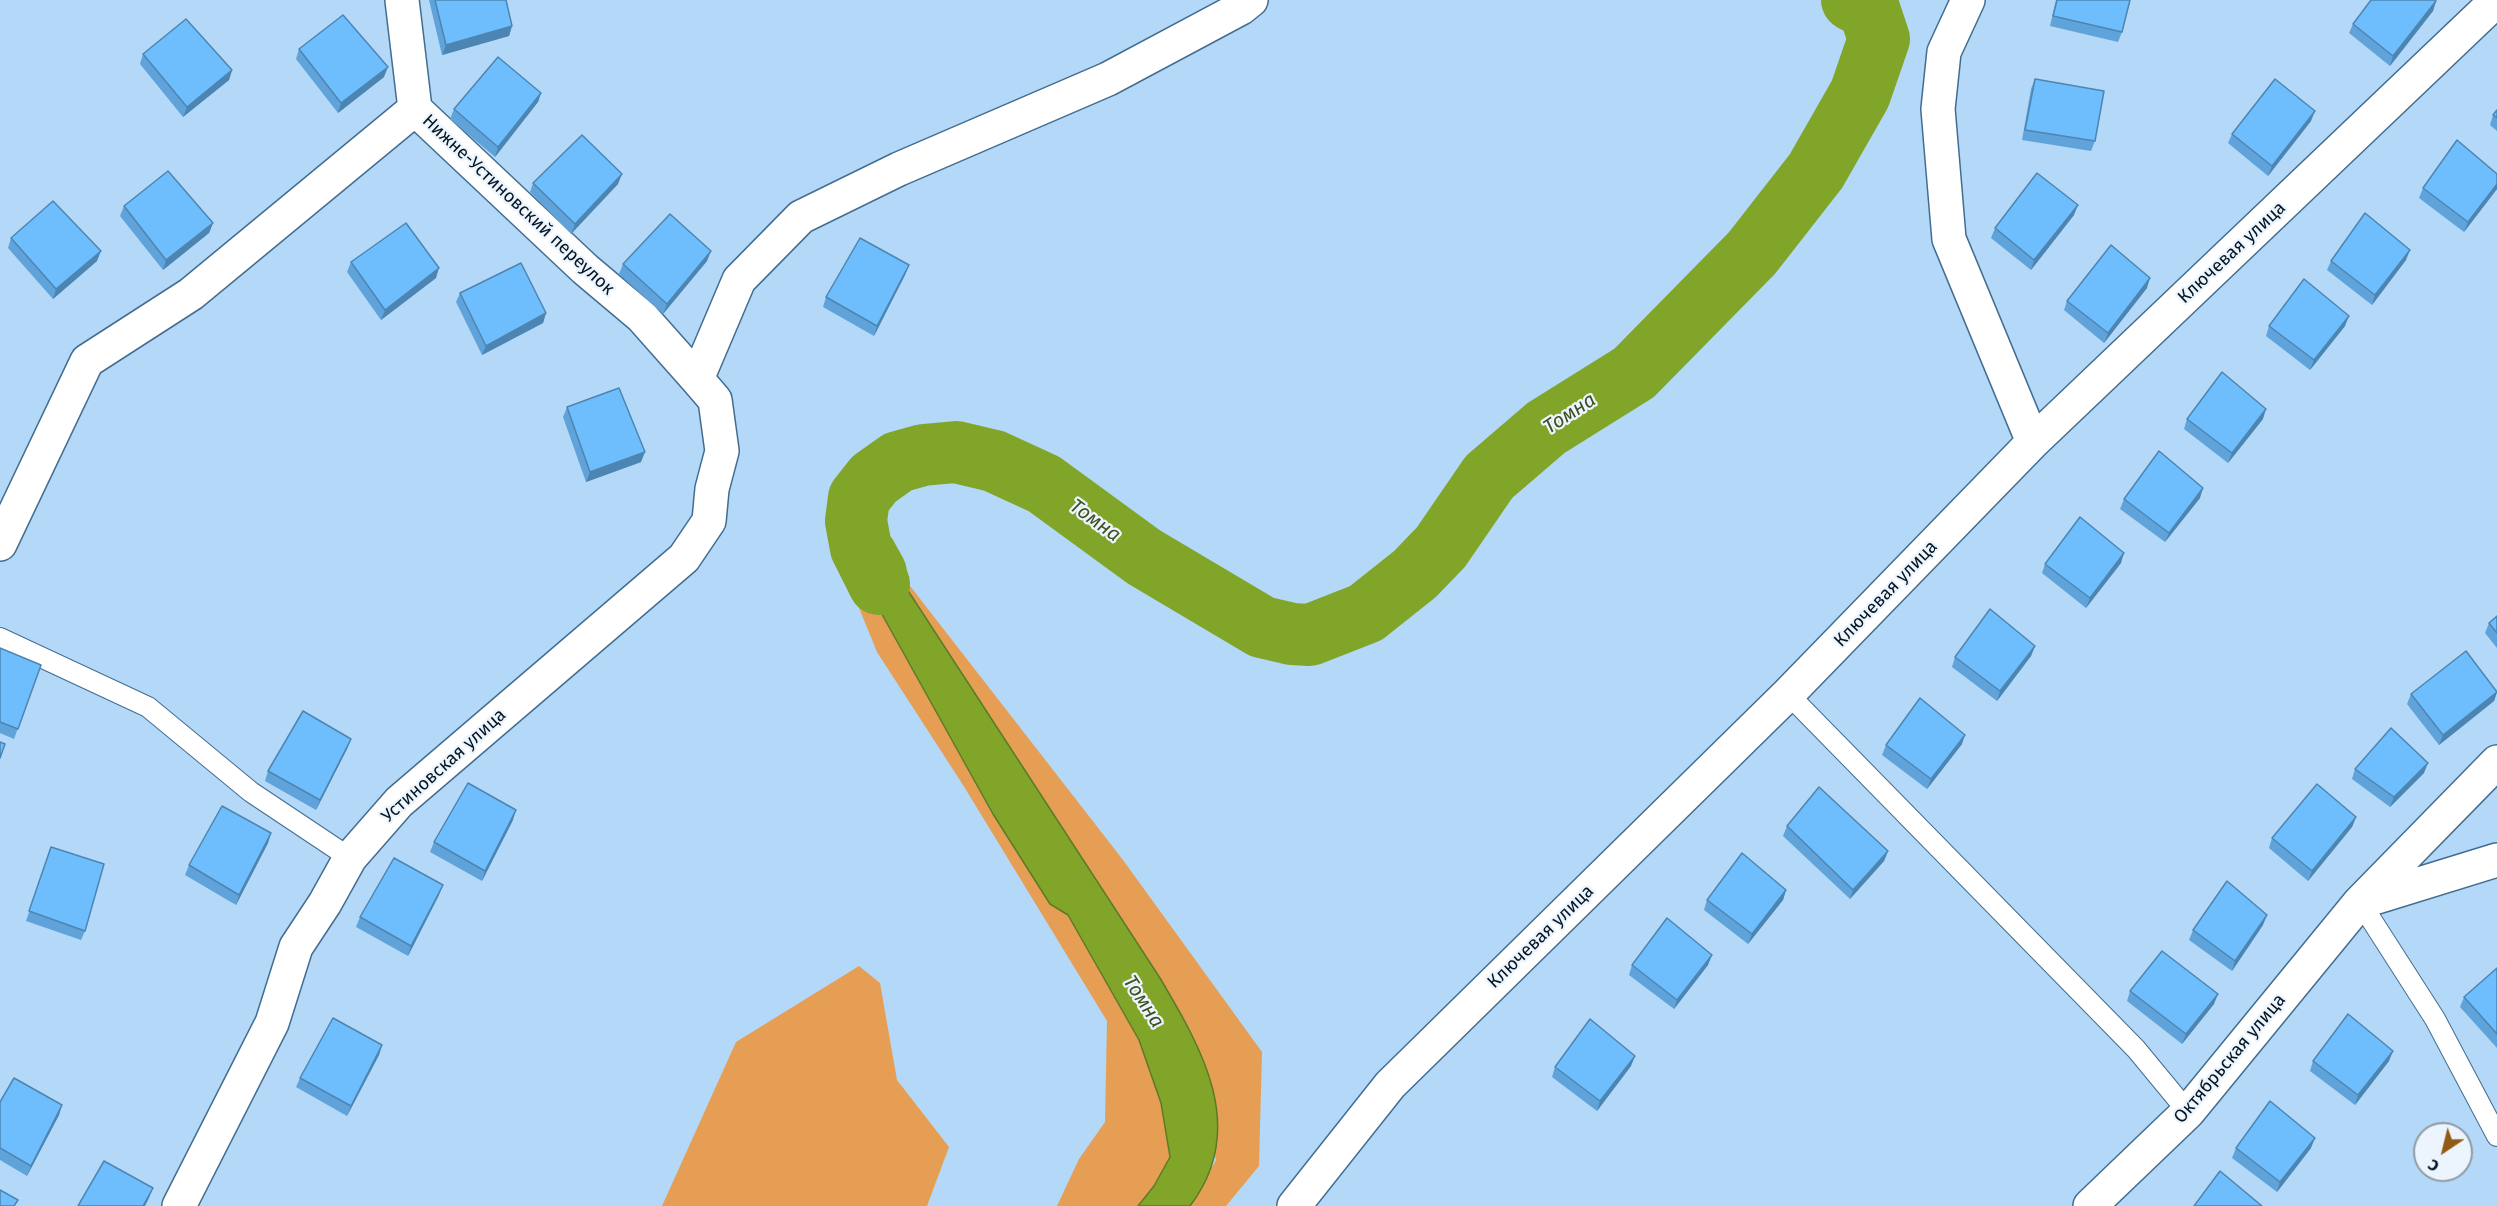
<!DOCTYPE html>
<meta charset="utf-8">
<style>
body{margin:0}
#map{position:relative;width:2497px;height:1206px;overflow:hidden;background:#b4d8f7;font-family:"Fira Sans",sans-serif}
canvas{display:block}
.north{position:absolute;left:2413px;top:1122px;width:60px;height:60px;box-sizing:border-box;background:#ecf5fd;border:2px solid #8f9ba5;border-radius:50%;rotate:215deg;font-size:16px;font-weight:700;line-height:24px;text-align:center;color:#041522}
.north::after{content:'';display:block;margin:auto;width:21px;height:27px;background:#935a15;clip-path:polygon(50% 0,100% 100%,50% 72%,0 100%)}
</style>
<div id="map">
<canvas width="2497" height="1206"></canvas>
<div class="north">С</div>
</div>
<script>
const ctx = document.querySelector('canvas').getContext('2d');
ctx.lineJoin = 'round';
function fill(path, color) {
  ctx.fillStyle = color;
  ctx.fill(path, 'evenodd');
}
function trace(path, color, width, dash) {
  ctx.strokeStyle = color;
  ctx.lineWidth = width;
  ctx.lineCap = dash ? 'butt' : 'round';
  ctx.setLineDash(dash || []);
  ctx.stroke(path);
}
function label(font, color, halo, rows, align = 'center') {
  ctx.font = font + ' "Fira Sans",sans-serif';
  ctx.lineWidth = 4.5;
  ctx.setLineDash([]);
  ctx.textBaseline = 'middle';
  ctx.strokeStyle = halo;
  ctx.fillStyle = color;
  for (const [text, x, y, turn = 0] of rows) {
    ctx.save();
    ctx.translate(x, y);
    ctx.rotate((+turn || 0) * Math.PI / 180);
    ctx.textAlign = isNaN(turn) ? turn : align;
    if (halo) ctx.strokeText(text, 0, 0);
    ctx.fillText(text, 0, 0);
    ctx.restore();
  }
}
fill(new Path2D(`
 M879 546 1123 860 1262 1052 1259 1166 1226 1206H1190L1216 1160 1190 1029 1160 978Z
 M854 564 993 814 1050 904 1068 915 1139 1040 1161 1103 1170 1157 1154 1186 1138 1206H1057L1079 1159 1105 1122 1107 1021 963 785 877 652 844 571Z
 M859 966 880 983 897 1080 949 1147 927 1206H662L736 1042Z`), '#e69e55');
const water = new Path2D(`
 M879 546 1160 978C1202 1049 1249 1129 1190 1206H1138L1154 1186 1170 1157 1161 1103 1139 1040 1068 915 1050 904 993 814 854 564Z`);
fill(water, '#81a529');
trace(water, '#5c7a27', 1.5);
trace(new Path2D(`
 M876 573 866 555 879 584 861 548 856 521 859 498 874 479 898 462 923 455 956 452 994 461 1044 484 1144 557 1262 627 1292 634 1310 635 1366 613 1415 574 1441 547 1489 477 1546 428 1634 373 1752 253 1816 171 1860 94 1879 39 1869 9 1852 0`), '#81a529', 62);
const service = new Path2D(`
 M0 638 148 707 251 792 350 858
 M1788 694 2136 1049 2188 1112
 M2360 902 2435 1019 2497 1136`);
const minor = new Path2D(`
 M402 0 415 109 585 269 642 317 697 379
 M1968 0 1944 52 1938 109 1949 239 2033 442
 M0 544 87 361 191 294 415 109
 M2364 901 2497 860
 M179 1206 272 1023 296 947 325 903 350 858 399 802 684 558 709 521 712 489 722 451 715 400 697 379 739 280 801 217 899 169 1108 79 1241 8 1251 0
 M1294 1206 1390 1085 1788 694 2033 442 2497 0
 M2090 1206 2188 1112 2360 902 2497 762`);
trace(service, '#436d90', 22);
trace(minor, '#436d90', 36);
trace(service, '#fff', 20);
trace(minor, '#fff', 33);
fill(new Path2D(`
 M429 0H506L512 26 509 36 442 55Z
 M2056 0H2130L2122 32 2118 42 2050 26Z
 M2436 1 2433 11 2390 66 2349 33 2353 24Z
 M299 49 384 77 338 113 296 59Z
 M143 54 232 70 229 80 183 117 140 64Z
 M2035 79 2095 141 2091 151 2022 140 2031 89Z
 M541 93 538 102 495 157 450 119 454 109Z
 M2497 110V131L2490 125 2493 115Z
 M2311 121 2268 176 2228 143 2232 134Z
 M2497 174V189L2464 232 2419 198 2423 188Z
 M533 183 618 184 571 234 530 192Z
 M124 206 213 223 209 233 163 270 120 216Z
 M2074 215 2031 270 1991 238 1995 228Z
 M11 238 97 261 53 299 8 248Z
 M2406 260 2372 305 2327 270 2331 261Z
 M707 261 663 314 619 274 623 264Z
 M351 262 436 278 381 320 347 272Z
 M909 265 905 275 874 336 823 307 826 297Z
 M2147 288 2104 343 2064 310 2067 301Z
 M460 293 546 313 543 323 482 355 456 302Z
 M2269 326H2345L2310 370 2266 336Z
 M567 407 641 462 586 482 563 417Z
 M2187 419H2263L2228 463 2184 429Z
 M2200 498 2165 542 2120 509 2124 499Z
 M2121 563 2086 608 2042 573 2045 564Z
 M2497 616V648L2485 633 2489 623Z
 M2035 646 2031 656 1997 701 1952 667 1955 657Z
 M0 648 41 665 14 739 0 733Z
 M2497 692 2494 701 2439 745 2407 704 2411 694Z
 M351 739 347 749 316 810 265 781 268 771Z
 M1962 744 1927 789 1882 755 1886 745Z
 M2355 769 2424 773 2390 807 2352 779Z
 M2356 817 2352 827 2308 881 2269 848 2272 838Z
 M513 820 482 881 430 852 434 842Z
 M1787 826 1888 851 1884 861 1850 899 1783 836Z
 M271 833 268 843 236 905 185 875 189 865Z
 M51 847 85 931 81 940 26 921Z
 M1786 890 1783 900 1748 944 1704 910 1707 900Z
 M439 895 408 956 356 927 360 917Z
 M2263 925 2232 971 2189 940 2193 930Z
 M1632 965H1708L1674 1009 1629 975Z
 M2497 968V1048L2460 1007 2464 997Z
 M2130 991 2214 1004 2182 1044 2127 1001Z
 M382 1045 379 1055 347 1116 296 1087 300 1078Z
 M2313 1061H2389L2355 1105 2310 1071Z
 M1631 1066 1597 1111 1552 1077 1555 1067Z
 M0 1102 62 1105 59 1115 27 1176 0 1160Z
 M2236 1148H2311L2277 1192 2232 1158Z`), '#5fa3da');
fill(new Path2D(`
 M2436 1 2433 11 2390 66 2393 56Z
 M512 26 509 36 442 55 446 45Z
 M388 67 384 77 338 113 341 103Z
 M232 70 229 80 183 117 187 107Z
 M541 93 538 102 495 157 498 147Z
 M2315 111 2311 121 2268 176 2272 166Z
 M622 174 618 184 571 234 575 224Z
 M2497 184V189L2464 232 2468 222Z
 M2078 205 2074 215 2031 270 2034 260Z
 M213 223 209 233 163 270 166 260Z
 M2410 250 2406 260 2372 305 2375 295Z
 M101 251 97 261 53 299 56 289Z
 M711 251 707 261 663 314 667 304Z
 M909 265 905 275 874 336 877 326Z
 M439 268 436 278 381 320 385 310Z
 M2150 278 2147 288 2104 343 2108 333Z
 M546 313 543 323 482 355 486 346Z
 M2349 316 2345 326 2310 370 2314 360Z
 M2266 409 2263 419 2228 463 2232 453Z
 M645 452 641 462 586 482 590 472Z
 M2203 488 2200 498 2165 542 2169 533Z
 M2124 553 2121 563 2086 608 2090 598Z
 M2035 646 2031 656 1997 701 2000 691Z
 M2497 692 2494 701 2439 745 2443 735Z
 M1965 735 1962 744 1927 789 1931 779Z
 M351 739 347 749 316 810 320 800Z
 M2428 763 2424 773 2390 807 2394 797Z
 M516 810 513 820 482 881 485 871Z
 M2356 817 2352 827 2308 881 2312 871Z
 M271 833 268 843 236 905 239 895Z
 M1888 851 1884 861 1850 899 1853 890Z
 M443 885 439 895 408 956 411 946Z
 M1786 890 1783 900 1748 944 1752 934Z
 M2267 915 2263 925 2232 971 2235 961Z
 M1712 955 1708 965 1674 1009 1677 1000Z
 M2218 994 2214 1004 2182 1044 2186 1034Z
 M382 1045 379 1055 347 1116 351 1106Z
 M2393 1051 2389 1061 2355 1105 2358 1095Z
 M1635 1056 1631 1066 1597 1111 1600 1101Z
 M62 1105 59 1115 27 1176 31 1166Z
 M2315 1138 2311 1148 2277 1192 2280 1182Z
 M153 1188 149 1198 145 1206H143Z`), '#4d85b2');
const building = new Path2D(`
 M435 0H506L512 26 446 45Z
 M2057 0H2130L2122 32 2053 16Z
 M2371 0H2435L2436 1 2393 56 2353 24Z
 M343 15 388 67 341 103 299 49Z
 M186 19 232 70 187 107 143 54Z
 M498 57 541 93 498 147 454 109Z
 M2035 79 2104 91 2095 141 2025 130Z
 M2275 79 2315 111 2272 166 2232 134Z
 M2497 110V118L2493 115Z
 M582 135 622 174 575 224 533 183Z
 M2457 140 2497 174V184L2468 222 2423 188Z
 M168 171 213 223 166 260 124 206Z
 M2037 173 2078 205 2034 260 1995 228Z
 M53 201 101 251 56 289 11 238Z
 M2365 213 2410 250 2375 295 2331 261Z
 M670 214 711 251 667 304 623 264Z
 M406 223 439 268 385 310 351 262Z
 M860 238 909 265 877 326 826 297Z
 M2111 245 2150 278 2108 333 2067 301Z
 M521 263 546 313 486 346 460 293Z
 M2304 279 2349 316 2314 360 2269 326Z
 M2222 372 2266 409 2232 453 2187 419Z
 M619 388 645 452 590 472 567 407Z
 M2159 451 2203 488 2169 533 2124 499Z
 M2080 517 2124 553 2090 598 2045 564Z
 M1990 609 2035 646 2000 691 1955 657Z
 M2497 616V633L2489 623Z
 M0 648 41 665 18 729 0 722Z
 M2466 651 2497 692 2443 735 2411 694Z
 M1920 698 1965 735 1931 779 1886 745Z
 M303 711 351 739 320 800 268 771Z
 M2391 728 2428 763 2394 797 2355 769Z
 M0 742 5 744 0 758Z
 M468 783 516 810 485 871 434 842Z
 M2317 784 2356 817 2312 871 2272 838Z
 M1819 787 1888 851 1853 890 1787 826Z
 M222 806 271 833 239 895 189 865Z
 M51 847 104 864 85 931 29 911Z
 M1742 853 1786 890 1752 934 1707 900Z
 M394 858 443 885 411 946 360 917Z
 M2227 881 2267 915 2235 961 2193 930Z
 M1667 918 1712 955 1677 1000 1632 965Z
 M2162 951 2218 994 2186 1034 2130 991Z
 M2497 968V1034L2464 997Z
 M2348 1014 2393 1051 2358 1095 2313 1061Z
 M333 1018 382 1045 351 1106 300 1078Z
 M1590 1019 1635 1056 1600 1101 1555 1067Z
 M14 1078 62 1105 31 1166 0 1148V1102Z
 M2270 1101 2315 1138 2280 1182 2236 1148Z
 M104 1161 153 1188 143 1206H78Z
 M2220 1171 2262 1206H2194Z
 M0 1190 18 1200 14 1206H0Z`);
fill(building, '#6ebefe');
trace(building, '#4d85b2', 1.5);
label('18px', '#041522', '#ecf5fd', [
 ["Нижне-Устиновский переулок",518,205,43],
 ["Ключевая улица",2232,253,-43],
 ["Ключевая улица",1886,594,-46],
 ["Устиновская улица",444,766,-42],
 ["Ключевая улица",1541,937,-44],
 ["Октябрьская улица",2230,1059,-50]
]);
label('italic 20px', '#404f20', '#ecf5fd', [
 ["Томна",1570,414,-33],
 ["Томна",1095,521,36],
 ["Томна",1143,1002,57]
]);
</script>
